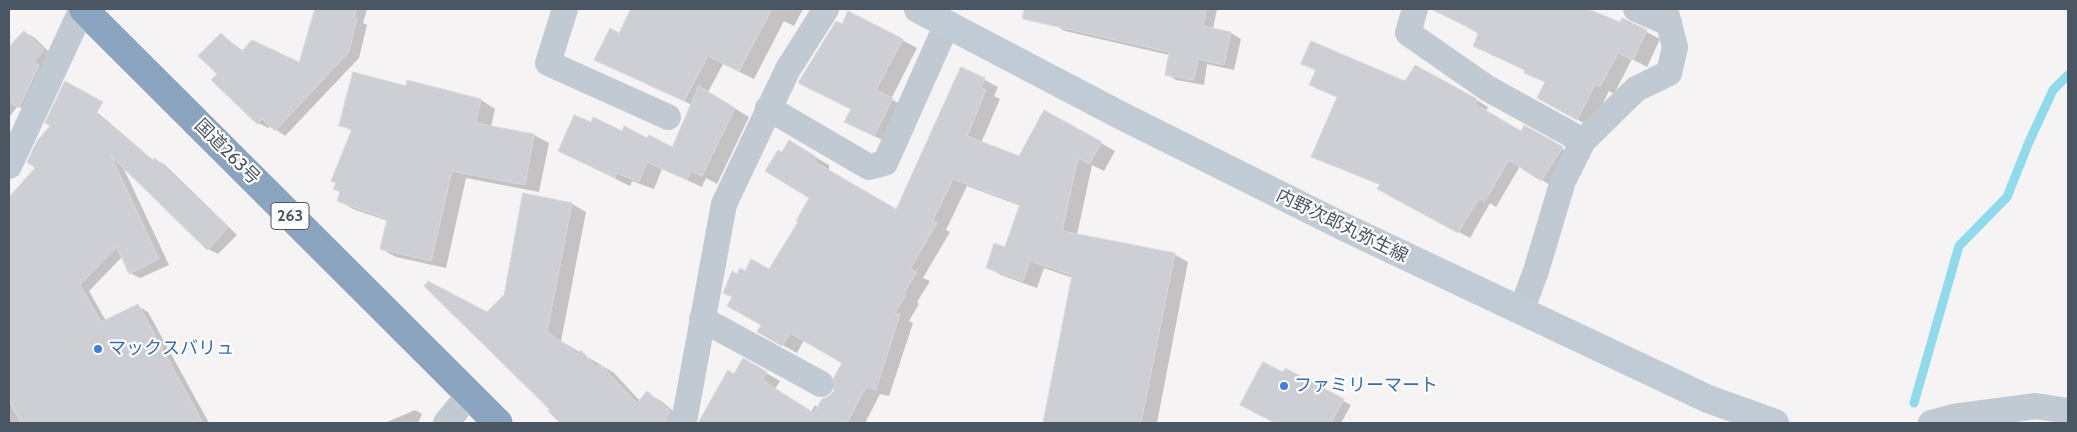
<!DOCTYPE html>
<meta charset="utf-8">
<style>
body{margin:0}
#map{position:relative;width:2077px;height:432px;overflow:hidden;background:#f5f3f3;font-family:Cabin,sans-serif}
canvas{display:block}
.frame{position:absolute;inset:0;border:10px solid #4a5661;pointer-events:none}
</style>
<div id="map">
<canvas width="2077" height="432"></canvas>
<div class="frame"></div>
</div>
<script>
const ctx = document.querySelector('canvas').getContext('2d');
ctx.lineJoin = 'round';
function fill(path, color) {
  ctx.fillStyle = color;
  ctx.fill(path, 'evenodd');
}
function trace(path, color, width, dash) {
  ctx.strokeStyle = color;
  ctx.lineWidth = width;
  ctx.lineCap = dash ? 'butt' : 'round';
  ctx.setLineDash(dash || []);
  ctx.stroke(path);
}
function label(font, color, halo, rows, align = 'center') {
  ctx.font = font + ' Cabin,"Noto Sans JP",sans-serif';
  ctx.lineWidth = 4.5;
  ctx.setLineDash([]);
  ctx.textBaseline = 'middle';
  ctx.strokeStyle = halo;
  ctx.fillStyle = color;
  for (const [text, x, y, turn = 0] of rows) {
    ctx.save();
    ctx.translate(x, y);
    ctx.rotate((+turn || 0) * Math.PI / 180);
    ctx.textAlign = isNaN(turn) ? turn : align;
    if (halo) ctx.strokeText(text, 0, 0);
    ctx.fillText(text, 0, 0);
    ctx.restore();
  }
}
fill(new Path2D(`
 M316 9H367L363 23 367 25 359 58 285 136 271 126 268 128 258 123 219 74 221 34 243 51 299 64Z
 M632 9H726L738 14 740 9H803L794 26 784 21 754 79 723 64 708 92 749 117 717 184 706 178 702 187 662 169 654 189 632 181 630 186 559 151 591 124 673 149 692 105 596 59 620 34Z
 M1059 9H1217L1213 29 1231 33 1241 39 1234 70 1207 64 1204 85 1176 80 1166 74 1169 55 1065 31 1055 25Z
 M1437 9H1585L1621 23 1622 19 1660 39 1647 67 1632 59 1614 94 1609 91 1591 127 1538 98 1546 83 1526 71 1474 46 1479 34 1437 10Z
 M24 32 35 38 54 57 31 113 18 106 9 117V49Z
 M902 40 917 48 891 99 907 108 889 143 861 130 852 110 800 83Z
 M1303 64 1406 82 1475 99 1488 107 1485 112 1521 133 1524 127 1573 155 1553 187 1520 166 1496 207 1490 203 1470 238 1390 195 1380 185 1312 157 1338 98 1311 85 1317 71Z
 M962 68 998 87 994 96 1000 99 981 143 1020 157 1045 112 1115 151 1104 171 1092 165 1077 235 1174 254 1188 262 1157 423H1045L1073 278 1044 268 1037 288 1001 275 987 267 1006 249 1021 206 967 186 946 230 950 232 923 278 930 281 917 302 919 304 909 321 913 323 889 396 880 394 865 423H700L729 372 735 375 743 360 780 381 775 389 811 412 815 405 819 408 835 392 844 363 804 340 797 353 759 332 762 325 733 297 737 275 770 271 800 222 811 198 782 154 790 142 829 165V172L896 210Z
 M408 82 481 100 495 109 491 127 534 135 549 143 539 192 466 178 446 268 396 257 381 249 388 221 353 209 338 200 352 131 341 125 407 88Z
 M92 108 153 160 155 159 165 165 237 235 218 254 208 249 122 165 169 265 140 278 130 273 123 256 89 291 106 321 138 306 148 312 209 423H9V199Z
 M524 195 572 204 586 212 561 341 614 373 640 401 647 393 661 401 683 419 681 423H566L426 286 487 314 505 296Z
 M1343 401 1351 405 1341 423H1277L1249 409Z
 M415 410 422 414 418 423H385Z`), '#0003');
trace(new Path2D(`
 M1914 403 1959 246 2007 197 2029 142 2053 90 2068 75`), '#90daee', 9);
const building = new Path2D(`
 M315 9H356L354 18H357L349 52 275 131 262 119 257 124 211 80 217 74 198 56 221 33 241 52 252 40 299 62Z
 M631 9H772L739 71 708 56 684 101 594 60 610 28 619 33Z
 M1024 9H1206L1203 26 1231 32 1224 65 1198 59 1194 80 1165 75 1169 52 1023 19Z
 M1431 9H1588L1620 22 1622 18 1647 30 1633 60 1618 53 1600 87 1595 85 1577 120 1537 98 1545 82 1524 73 1525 70 1473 46 1478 34 1474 30Z
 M848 11 903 39 876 90 893 98 874 136 844 122 851 109 798 83 836 21 842 24Z
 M24 31 44 50 33 62 39 65 19 108 9 102V47Z
 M1311 41 1405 81 1415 65 1475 98 1477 100 1475 104 1521 131 1524 125 1563 147 1541 181 1509 160 1485 201 1479 198 1458 233 1377 189 1380 184 1311 157 1337 97 1309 85 1316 70 1301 64Z
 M961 67 985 78 981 88 986 90 967 136 1019 156 1044 110 1102 142 1089 164 1078 158 1062 231 1175 253 1141 423H1043L1072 275 1030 261 1023 281 986 268 994 243 1005 247 1020 204 953 179 933 220 937 223 910 269 917 272 904 293 906 295 895 313 900 314 876 390 866 387 847 423H698L728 370 734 374 743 358 767 372 762 380 814 413 822 399 829 396 834 391V377L842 363 790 333 782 346 757 332 761 325 727 306 732 297 723 293 732 271 737 274 740 268 745 271 751 259 769 269 798 222 796 221 809 198 765 171 778 150 782 152 789 140 815 156V162L896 209Z
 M353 72 406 86 407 80 481 99 476 123 534 134 525 185 452 171 431 261 380 249 387 219 337 201 340 192 333 189 336 183 331 181 352 129 339 126Z
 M65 81 103 102 96 114 152 160 155 158 228 228 207 250 111 156 159 259 129 274 117 247 80 285 101 322 138 304 203 423H21L9 401V197L35 168 27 162 37 141 50 126 45 123Z
 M699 86 735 108 702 176 691 171 687 180 647 162 639 182 617 173 615 178 558 151 574 115 591 122 593 117 622 131 624 126 647 138 649 135 672 147Z
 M523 193 572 203 547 332 578 354 581 350 596 367 600 364 637 403 647 391 670 411 664 423H560L548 411 549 409 424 286 428 281 487 312 504 295Z
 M1263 362 1283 372 1285 368 1344 399 1331 423H1275L1240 405Z`);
fill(building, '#cdcfd5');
trace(building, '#d7d9de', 1);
const highway = new Path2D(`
 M83 9 498 423`);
trace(highway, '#7690ad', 29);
trace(new Path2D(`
 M565 9 548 63 668 117
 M1415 9 1408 33 1487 88 1583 141
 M1636 9 1669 23
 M768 108 869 167 885 163 947 24
 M9 166 82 9
 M1521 311 1536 271 1563 181 1583 141 1636 89 1669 73 1675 47 1665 9
 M702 319 821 384
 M446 423 468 396
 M679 423 685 416 724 204 788 69 826 9
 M1931 423 1953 417 2036 406 2068 411`), '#c1cad2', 26);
trace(new Path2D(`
 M918 9 1118 114 1344 227 1708 399 1775 423`), '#c1cbd6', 28);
trace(highway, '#8ba5c1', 28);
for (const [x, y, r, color] of [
 [98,349,5,"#3f7fe0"],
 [1284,386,5,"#3f7fe0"]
]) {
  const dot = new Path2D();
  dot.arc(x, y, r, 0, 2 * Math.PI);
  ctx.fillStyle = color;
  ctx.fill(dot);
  trace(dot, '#fff', 2);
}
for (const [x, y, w] of [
 [290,216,38]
]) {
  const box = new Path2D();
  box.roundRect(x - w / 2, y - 13.5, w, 27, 4);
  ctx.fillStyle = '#fff';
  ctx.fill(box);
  trace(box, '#4a5661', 1);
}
label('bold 16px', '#4a5661', null, [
 ["263",290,216]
]);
label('18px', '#4a5661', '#fff', [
 ["国道263号",227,152,45],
 ["内野次郎丸弥生線",1342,226,26]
]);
label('18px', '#366cbe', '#fff', [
 ["マックスバリュ",108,349],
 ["ファミリーマート",1294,386]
], 'left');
</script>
